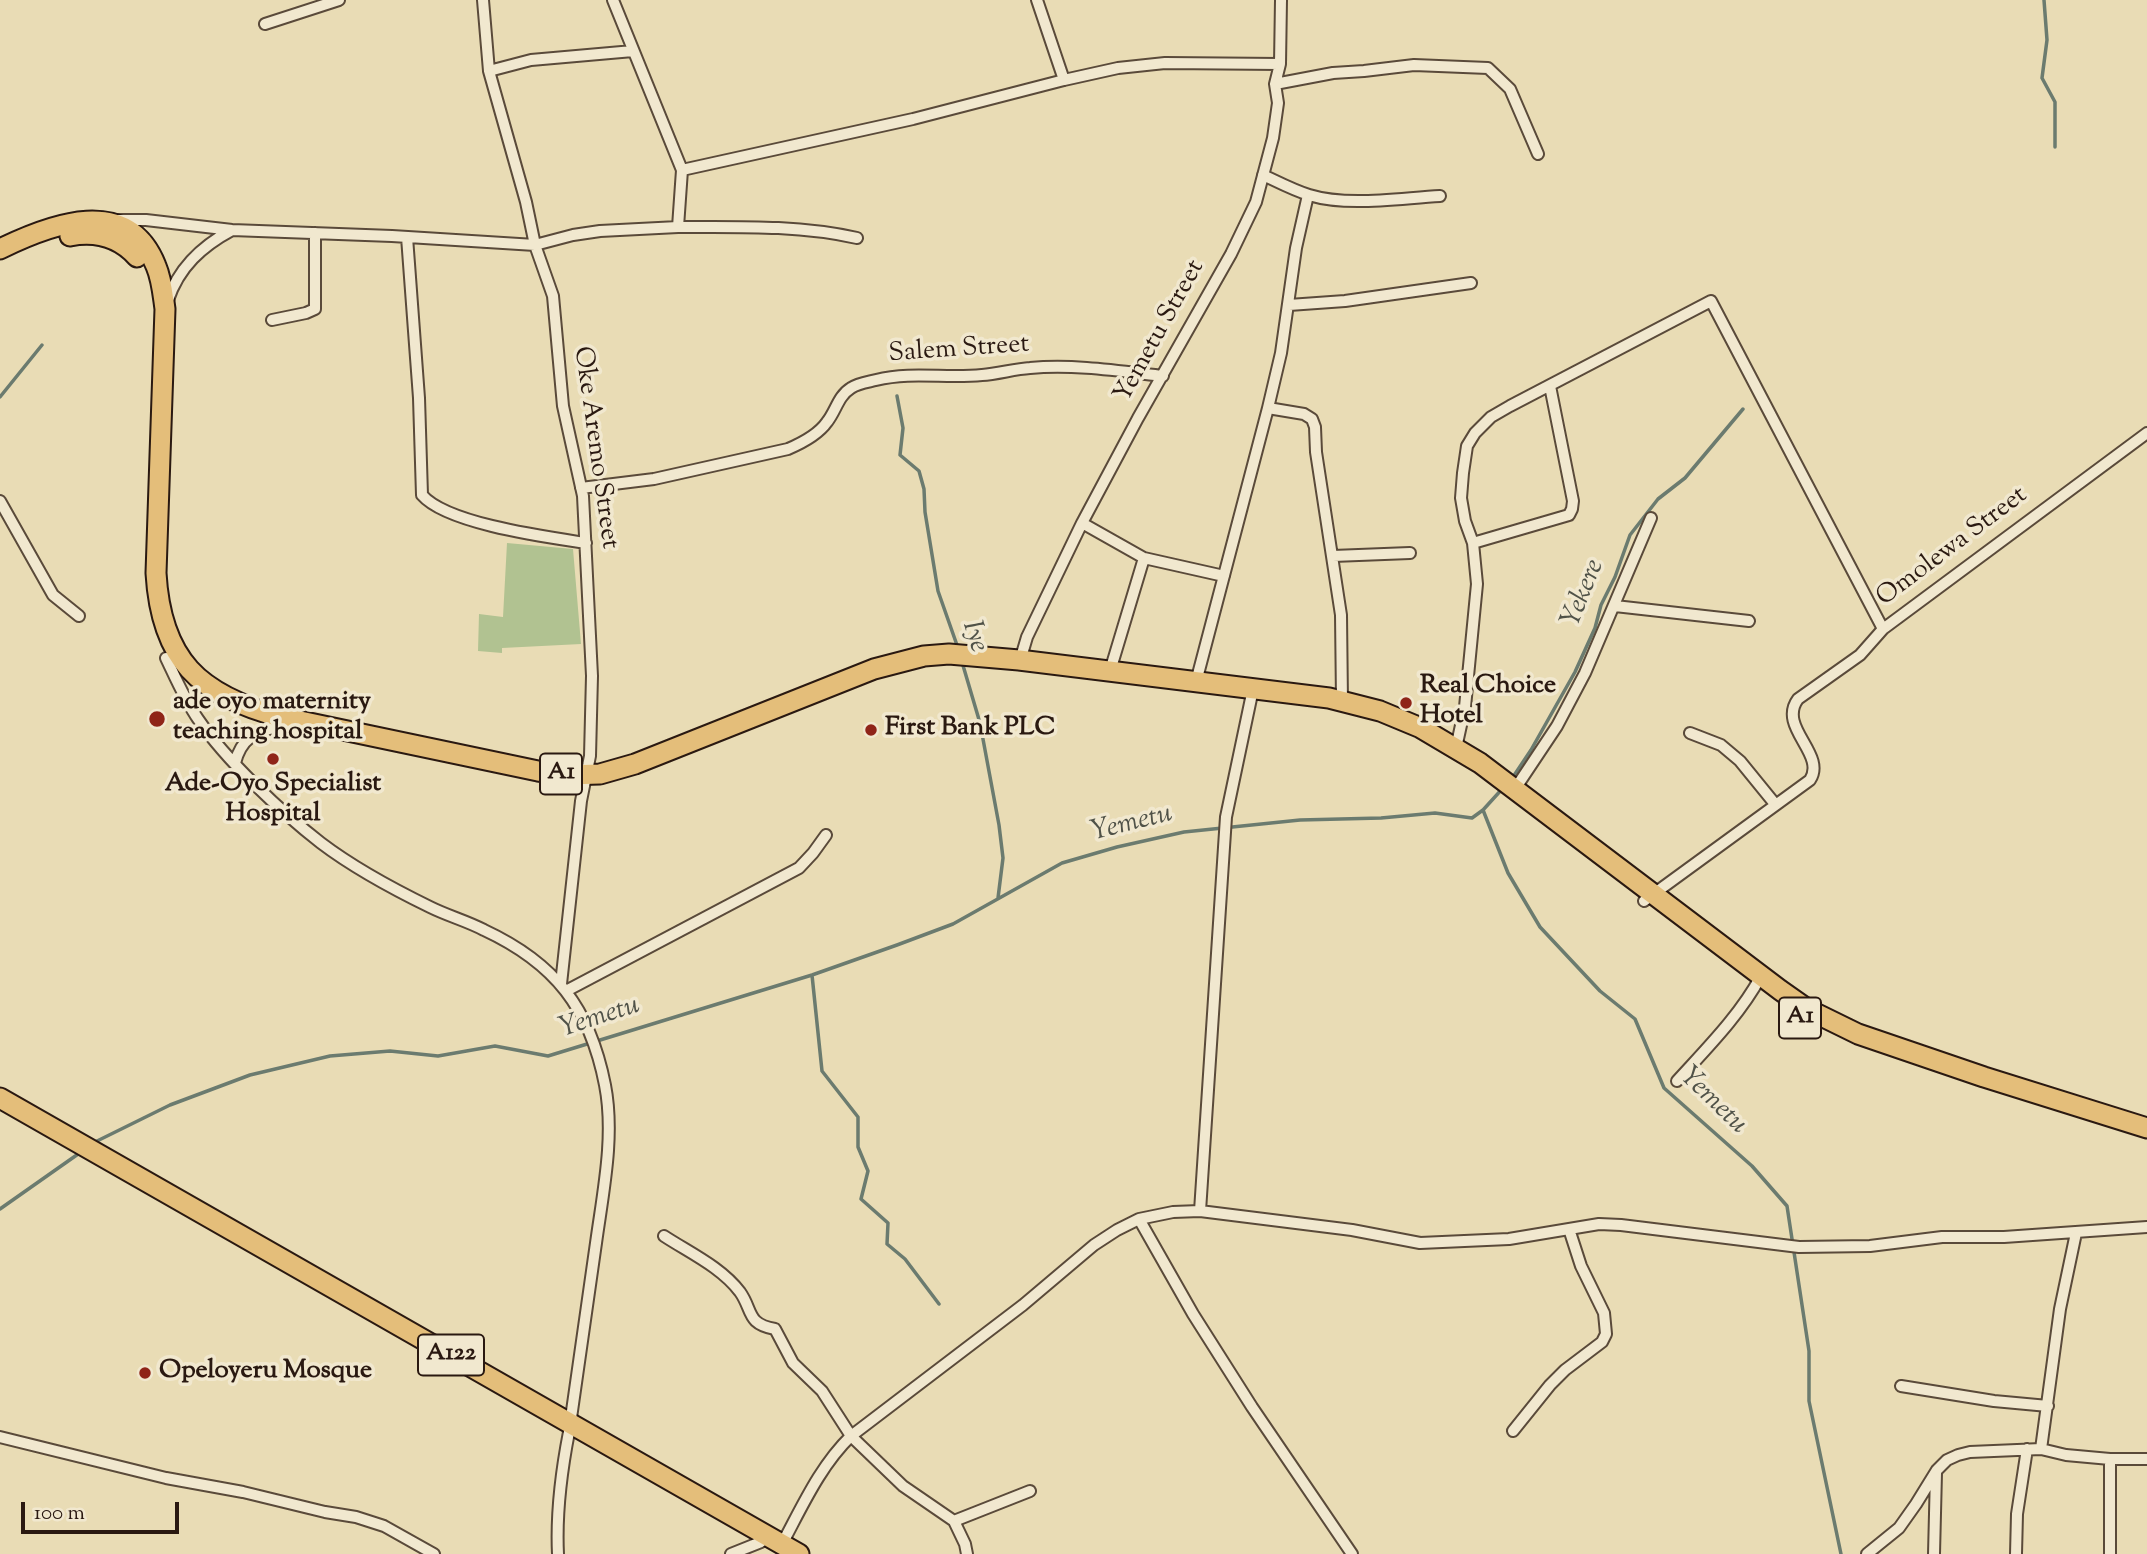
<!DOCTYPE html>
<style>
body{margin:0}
#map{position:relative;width:2147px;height:1554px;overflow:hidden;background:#e9dcb5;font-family:"Sorts Mill Goudy",serif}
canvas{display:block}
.scale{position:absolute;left:21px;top:1502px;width:158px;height:32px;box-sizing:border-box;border:4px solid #2a1911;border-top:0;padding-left:9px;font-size:21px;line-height:24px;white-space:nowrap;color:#2a1911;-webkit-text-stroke:5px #f1e8cf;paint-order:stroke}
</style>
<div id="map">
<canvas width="2147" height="1554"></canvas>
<div class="scale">100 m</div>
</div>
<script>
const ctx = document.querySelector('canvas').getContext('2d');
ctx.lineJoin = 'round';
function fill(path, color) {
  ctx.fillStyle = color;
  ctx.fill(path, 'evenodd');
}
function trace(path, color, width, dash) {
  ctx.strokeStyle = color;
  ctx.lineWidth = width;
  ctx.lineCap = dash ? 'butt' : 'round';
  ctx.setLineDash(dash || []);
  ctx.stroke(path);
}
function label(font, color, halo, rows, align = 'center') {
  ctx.font = font + ' "Sorts Mill Goudy",serif';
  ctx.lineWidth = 7;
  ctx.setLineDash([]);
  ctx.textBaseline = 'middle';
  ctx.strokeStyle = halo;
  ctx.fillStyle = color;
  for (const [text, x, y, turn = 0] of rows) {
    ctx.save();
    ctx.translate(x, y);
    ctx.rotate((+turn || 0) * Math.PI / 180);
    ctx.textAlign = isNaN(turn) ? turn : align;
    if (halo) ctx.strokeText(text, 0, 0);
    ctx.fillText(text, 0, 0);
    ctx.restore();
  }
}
fill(new Path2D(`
 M507 543 573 549 581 644 502 648V653L478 651 479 614 503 617Z`), '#b1c291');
trace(new Path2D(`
 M2044 0 2047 40 2042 78 2055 102V147
 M897 396 903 428 900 455 919 471 924 489 925 512 938 591 958 648
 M0 397 42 345
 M962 662 980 723 999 825 1003 858 998 898
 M1511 780 1531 750 1575 672 1595 628 1601 605 1615 577 1630 535 1658 499 1685 478 1743 409
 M1483 810 1508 873 1540 927 1600 991 1635 1019 1664 1088 1752 1166 1787 1206 1809 1351V1401L1841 1554
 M812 975 822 1071 858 1117V1147L868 1171 861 1199 888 1223 887 1244 905 1259 939 1304
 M93 1143 170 1105 250 1075 330 1056 390 1051 438 1056 495 1046 548 1056 812 975 897 945 953 924 1062 863 1117 847 1184 832 1300 820 1381 818 1435 813 1472 818 1483 810 1503 788
 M0 1209 81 1152`), '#6b7b6f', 3.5);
const street = new Path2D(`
 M483 0 489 71 526 202 535 245 553 296 563 406 583 496 592 676 590 756 581 801 561 984
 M1037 0 1064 80
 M265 24 339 0
 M489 71 531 60 633 51
 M1275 84 1333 73 1364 71 1414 65 1488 68 1510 89 1538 154
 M682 170 913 119 1064 80 1118 68 1165 63 1280 64
 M1263 175C1278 182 1293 190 1309 195 1348 207 1400 198 1440 196
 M1308 195 1296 248 1281 353 1268 408 1304 414 1312 419 1315 427 1316 452 1341 615 1342 701
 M114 220H146L232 230 392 236 535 245 573 235 600 231 678 227 682 170 613 0
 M678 227C738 227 798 225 857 238
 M407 237 419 398 422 495C447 524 547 537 586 543
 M168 300C179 267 202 246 232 230
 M1289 305 1345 301 1471 283
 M272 320 306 313 315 309V233
 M581 488 654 479 788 449C802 443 818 435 827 422 836 411 838 396 851 388 858 383 868 382 876 380 913 371 946 379 982 375 998 374 1014 369 1030 368 1074 364 1119 371 1163 376
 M0 501 53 595 79 616
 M1082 523 1144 558 1224 576
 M1473 543 1569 515 1572 509 1573 501 1550 386
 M1333 556 1410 553
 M1615 606 1749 621
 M166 658C176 679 185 700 198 719 226 760 281 812 321 843 354 868 393 889 430 907 448 916 467 921 484 930 555 963 590 1008 605 1085 615 1136 603 1192 596 1243 587 1306 578 1369 569 1432 561 1473 556 1513 558 1554
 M1019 664 1027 637 1082 523 1138 418 1231 254 1256 202 1273 138 1278 103 1275 84 1280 64 1281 0
 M1110 671 1144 558
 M1196 682 1268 408
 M1690 733 1721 745 1740 761 1775 804
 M1456 748 1465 707 1477 584 1473 543 1465 521 1461 498 1463 473 1467 446 1475 433 1491 417 1510 406 1711 301 1883 629
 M235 763C241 739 255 731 278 727
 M1515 789 1557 726 1585 673 1651 518
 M1644 901 1810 780C1827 754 1777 727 1798 699L1860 655 1883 629 2147 433
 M566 991 799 868 813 853 826 835
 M1677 1081C1707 1048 1740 1015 1761 976
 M1200 1211 1226 817 1253 689
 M1139 1219 1193 1314 1252 1407 1352 1554
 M664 1236C690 1253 721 1267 740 1292 753 1310 746 1324 775 1329L793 1363 822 1391 851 1436 903 1486 954 1521 965 1544 967 1554
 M1901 1386 1994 1401 2048 1406
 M1513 1431 1550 1385 1565 1370 1602 1342 1606 1334 1604 1313 1581 1266 1569 1229
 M0 1437 166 1478 243 1492 325 1512 356 1517 384 1526 434 1554
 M2041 1449 2060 1309 2076 1233
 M2110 1459V1554
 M954 1521 1030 1491
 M782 1544C802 1507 820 1466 851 1436L1023 1305 1094 1245 1117 1230 1139 1219 1173 1212 1200 1211 1352 1230 1420 1243 1509 1239 1599 1224 1621 1225 1799 1247 1870 1246 1942 1237H2004L2147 1227
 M731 1554 761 1542
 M1867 1554 1899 1528 1916 1504 1937 1470 1947 1460 1958 1455 1970 1452 2041 1449 2066 1455 2110 1459H2147
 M1934 1554 1936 1473
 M2016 1554 2017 1514 2027 1449`);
const highway = new Path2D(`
 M70 236C96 231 119 237 137 257
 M0 249C51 224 128 194 156 266 162 280 163 295 165 309L156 573C161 660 199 695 281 717L538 771 567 775 600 774 635 764 874 669 924 656 949 654 1019 660 1329 698 1380 711 1421 728 1480 763 1780 990 1807 1009 1858 1034 1984 1077 2147 1128
 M0 1098 799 1554`);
trace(street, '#5a4a3a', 14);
trace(highway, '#2a1911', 23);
trace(street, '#f1e8cf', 10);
trace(highway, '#e4be7a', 19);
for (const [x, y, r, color] of [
 [1406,703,7,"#8f2418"],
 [157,719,9,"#8f2418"],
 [871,730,7,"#8f2418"],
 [273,759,7,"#8f2418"],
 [145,1373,7,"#8f2418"]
]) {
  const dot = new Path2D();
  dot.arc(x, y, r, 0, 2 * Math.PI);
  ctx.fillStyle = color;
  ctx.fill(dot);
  trace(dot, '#f1e8cf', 2.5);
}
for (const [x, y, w] of [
 [561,774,42],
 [1800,1018,42],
 [451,1355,66]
]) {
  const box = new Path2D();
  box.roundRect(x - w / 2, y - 20.5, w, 41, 5);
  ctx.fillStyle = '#f1e8cf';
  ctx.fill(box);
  trace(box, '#2a1911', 2);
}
label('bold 24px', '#2a1911', null, [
 ["A1",561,774],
 ["A1",1800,1018],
 ["A122",451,1355]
]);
label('26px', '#2a1911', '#f1e8cf', [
 ["Yemetu Street",1161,332,-61],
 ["Salem Street",959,351,-4],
 ["Oke Aremo Street",594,448,82],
 ["Omolewa Street",1953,548,-37]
]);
label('bold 26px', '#2a1911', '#f1e8cf', [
 ["Real Choice",1420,688],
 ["Hotel",1420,718],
 ["ade oyo maternity",173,704],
 ["teaching hospital",173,734],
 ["First Bank PLC",885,730],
 ["Ade-Oyo Specialist",273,786,"center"],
 ["Hospital",273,816,"center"],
 ["Opeloyeru Mosque",159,1373]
], 'left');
label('italic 28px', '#505248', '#f1e8cf', [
 ["Yekere",1585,594,-68],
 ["Iye",973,637,72],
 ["Yemetu",1132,825,-14],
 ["Yemetu",600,1019,-18],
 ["Yemetu",1712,1102,44]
]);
</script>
